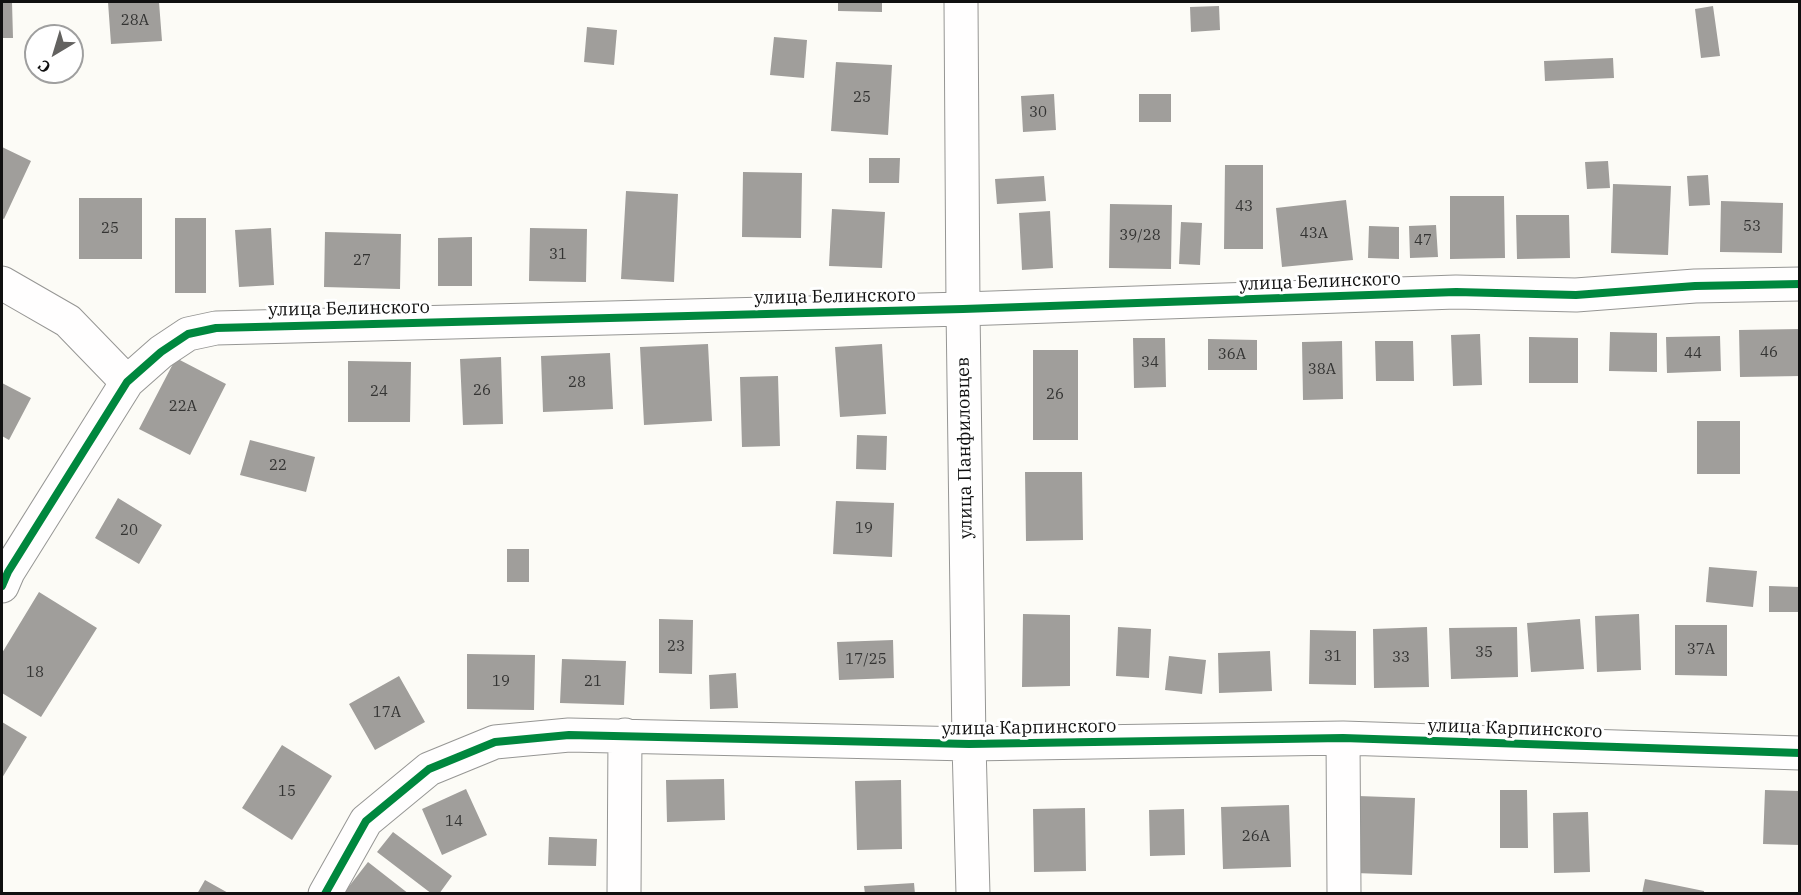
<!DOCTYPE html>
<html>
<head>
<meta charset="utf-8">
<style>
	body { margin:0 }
	#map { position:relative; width:1801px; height:895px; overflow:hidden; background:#fcfbf6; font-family:"IBM Plex Serif",serif }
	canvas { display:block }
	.frame { position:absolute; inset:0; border:3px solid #101010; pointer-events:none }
	.north { position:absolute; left:24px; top:24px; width:60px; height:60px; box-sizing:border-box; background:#fff; border:2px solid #9f9f9f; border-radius:50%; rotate:218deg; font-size:16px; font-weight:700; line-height:24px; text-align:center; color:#101010 }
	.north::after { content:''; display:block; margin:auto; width:21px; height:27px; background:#636260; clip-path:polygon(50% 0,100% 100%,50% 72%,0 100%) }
</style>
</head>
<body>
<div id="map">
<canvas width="1801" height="895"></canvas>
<div class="frame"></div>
<div class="north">С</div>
</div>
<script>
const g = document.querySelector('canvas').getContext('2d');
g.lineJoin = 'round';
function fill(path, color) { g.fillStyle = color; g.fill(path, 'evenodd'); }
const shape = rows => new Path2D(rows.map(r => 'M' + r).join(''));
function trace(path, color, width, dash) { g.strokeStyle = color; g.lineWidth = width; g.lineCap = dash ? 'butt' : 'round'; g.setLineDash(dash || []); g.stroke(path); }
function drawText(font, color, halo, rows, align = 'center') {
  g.font = font + ' "IBM Plex Serif",serif'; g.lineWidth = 6; g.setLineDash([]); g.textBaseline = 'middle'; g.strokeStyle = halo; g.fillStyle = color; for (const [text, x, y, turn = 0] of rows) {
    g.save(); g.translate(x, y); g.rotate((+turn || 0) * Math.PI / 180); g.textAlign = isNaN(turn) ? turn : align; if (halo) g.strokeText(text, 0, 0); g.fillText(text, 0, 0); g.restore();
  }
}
fill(shape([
	[2,2,12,2,13,38,2,38],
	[108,2,159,2,162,41,111,44],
	[838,2,882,2,882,12,838,11],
	[1219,6,1220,30,1191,32,1190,7],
	[1713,6,1720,56,1701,58,1695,9],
	[587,27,617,30,614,65,584,62],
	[774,37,807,40,804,78,770,75],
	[1613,58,1614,78,1545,81,1544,61],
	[836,62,892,65,888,135,831,131],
	[1054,94,1056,130,1023,132,1021,96],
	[1139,94,1171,94,1171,122,1139,122],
	[2,147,31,161,4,219,2,218],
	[869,158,900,158,899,183,869,183],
	[1608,161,1610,188,1587,189,1585,162],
	[1225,165,1263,165,1263,249,1224,249],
	[743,172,802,173,801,238,742,237],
	[1708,175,1710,205,1689,206,1687,176],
	[1044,176,1046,201,997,204,995,179],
	[1613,184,1671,186,1668,255,1611,253],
	[626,191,678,194,674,282,621,279],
	[1450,196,1504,196,1505,258,1450,259],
	[79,198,142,198,142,259,79,259],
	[1346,200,1353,260,1282,267,1276,208],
	[1721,201,1783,203,1782,253,1720,252],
	[1110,204,1172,205,1171,269,1109,268],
	[832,209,885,212,882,268,829,266],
	[1050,211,1053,268,1022,270,1019,213],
	[1516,215,1569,215,1570,258,1517,259],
	[175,218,206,218,206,293,175,293],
	[1181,222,1202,223,1200,265,1179,264],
	[1436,225,1438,257,1410,258,1409,226],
	[1369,226,1399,227,1399,259,1368,258],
	[271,228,274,285,239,287,235,230],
	[530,228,587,229,586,282,529,281],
	[325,232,401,234,400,289,324,287],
	[472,237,472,286,438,286,438,238],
	[1800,329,1800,376,1740,377,1739,330],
	[1610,332,1657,333,1657,372,1609,371],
	[1480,334,1482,385,1453,386,1451,335],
	[1720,336,1721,371,1667,373,1666,337],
	[1529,337,1578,338,1578,383,1529,383],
	[1133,338,1165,338,1166,387,1134,388],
	[1208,339,1257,340,1257,370,1208,370],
	[1342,341,1343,399,1303,400,1302,342],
	[1375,341,1413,341,1414,381,1376,381],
	[708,344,712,421,644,425,640,347],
	[882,344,886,414,840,417,835,347],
	[1033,350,1078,350,1078,440,1033,440],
	[610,353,613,409,543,412,541,356],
	[501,357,503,424,463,425,460,359],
	[176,358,226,384,190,455,139,429],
	[348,361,411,362,410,422,348,422],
	[778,376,780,446,742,447,740,377],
	[2,383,31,398,9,440,2,436],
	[1697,421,1740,421,1740,474,1697,474],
	[857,435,887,436,886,470,856,469],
	[250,440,315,457,306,492,240,475],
	[1025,472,1082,472,1083,540,1026,541],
	[118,498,162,525,139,564,95,538],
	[836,501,894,503,892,557,833,554],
	[507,549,529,549,529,582,507,582],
	[1709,567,1757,571,1753,607,1706,602],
	[1769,586,1800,587,1800,612,1769,612],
	[39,592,97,628,41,717,2,693,2,653],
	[1023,614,1070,615,1070,686,1022,687],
	[1639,614,1641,670,1597,672,1595,616],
	[659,619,693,620,692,674,659,673],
	[1580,619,1584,669,1531,672,1527,623],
	[1675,625,1727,625,1727,676,1675,675],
	[1118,627,1151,629,1149,678,1116,676],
	[1427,627,1429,687,1374,688,1373,629],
	[1517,627,1518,677,1451,679,1449,628],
	[1310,630,1356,631,1356,685,1309,684],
	[893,640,894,678,839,680,837,642],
	[1270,651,1272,691,1219,693,1218,653],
	[467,654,535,655,534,710,467,709],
	[1169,656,1206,660,1202,694,1165,690],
	[562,659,626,661,624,705,560,703],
	[736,673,738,708,710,709,709,675],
	[399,676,425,722,375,750,349,704],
	[2,722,27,737,2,778],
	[282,745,332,776,292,840,242,808],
	[724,779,725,820,667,822,666,780],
	[901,780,902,849,857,850,855,781],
	[466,789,487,835,442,855,422,809],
	[1500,790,1527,790,1528,848,1500,848],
	[1765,790,1800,791,1800,845,1763,844],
	[1358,796,1415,798,1412,875,1355,873],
	[1289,805,1291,867,1223,869,1221,807],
	[1085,808,1086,871,1034,872,1033,809],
	[1184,809,1185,855,1150,856,1149,810],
	[1588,812,1590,872,1554,873,1553,813],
	[393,832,452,876,439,894,432,894,377,852],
	[549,837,597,839,596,866,548,865],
	[368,862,409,894,343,894],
	[1645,879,1704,891,1704,894,1642,894],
	[205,880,230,894,197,894],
	[914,883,915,894,865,894,864,886]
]), '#a09e9b');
const minor = shape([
	[961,2,963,309,969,744,973,894],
	[2,283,68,321,127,382],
	[2,586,8,572,127,382,161,352,188,334,216,328,963,309,1456,292,1576,295,1695,286,1800,284],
	[1343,738,1344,894],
	[325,894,366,821,429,769,495,742,569,735,969,744,1343,738,1800,753],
	[624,894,625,735]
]);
trace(minor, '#969694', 35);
trace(minor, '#fffefe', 33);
trace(shape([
	[2,586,8,572,127,382,161,352,188,334,216,328,963,309,1456,292,1576,295,1695,286,1800,284],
	[325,894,366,821,429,769,495,742,569,735,969,744,1343,738,1800,753]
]), '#00873e', 8);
drawText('15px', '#343433', null, [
	["28А",135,21],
	["25",862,98],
	["30",1038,113],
	["43",1244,207],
	["53",1752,227],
	["25",110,229],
	["43А",1314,234],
	["39/28",1140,236],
	["47",1423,241],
	["31",558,255],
	["27",362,261],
	["46",1769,353],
	["44",1693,354],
	["36А",1232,355],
	["34",1150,363],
	["38А",1322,370],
	["28",577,383],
	["26",482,391],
	["24",379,392],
	["26",1055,395],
	["22А",183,407],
	["22",278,466],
	["19",864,529],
	["20",129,531],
	["23",676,647],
	["37А",1701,650],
	["35",1484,653],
	["31",1333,657],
	["33",1401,658],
	["17/25",866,660],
	["18",35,673],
	["19",501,682],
	["21",593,682],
	["17А",387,713],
	["15",287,792],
	["14",454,822],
	["26А",1256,837]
]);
drawText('18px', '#101010', '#fff', [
	["улица Белинского",1320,282,-2],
	["улица Белинского",835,297,-1],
	["улица Белинского",349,309,-1],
	["улица Панфиловцев",965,448,-91],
	["улица Карпинского",1029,728,-1],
	["улица Карпинского",1515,729,2]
]);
</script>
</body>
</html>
